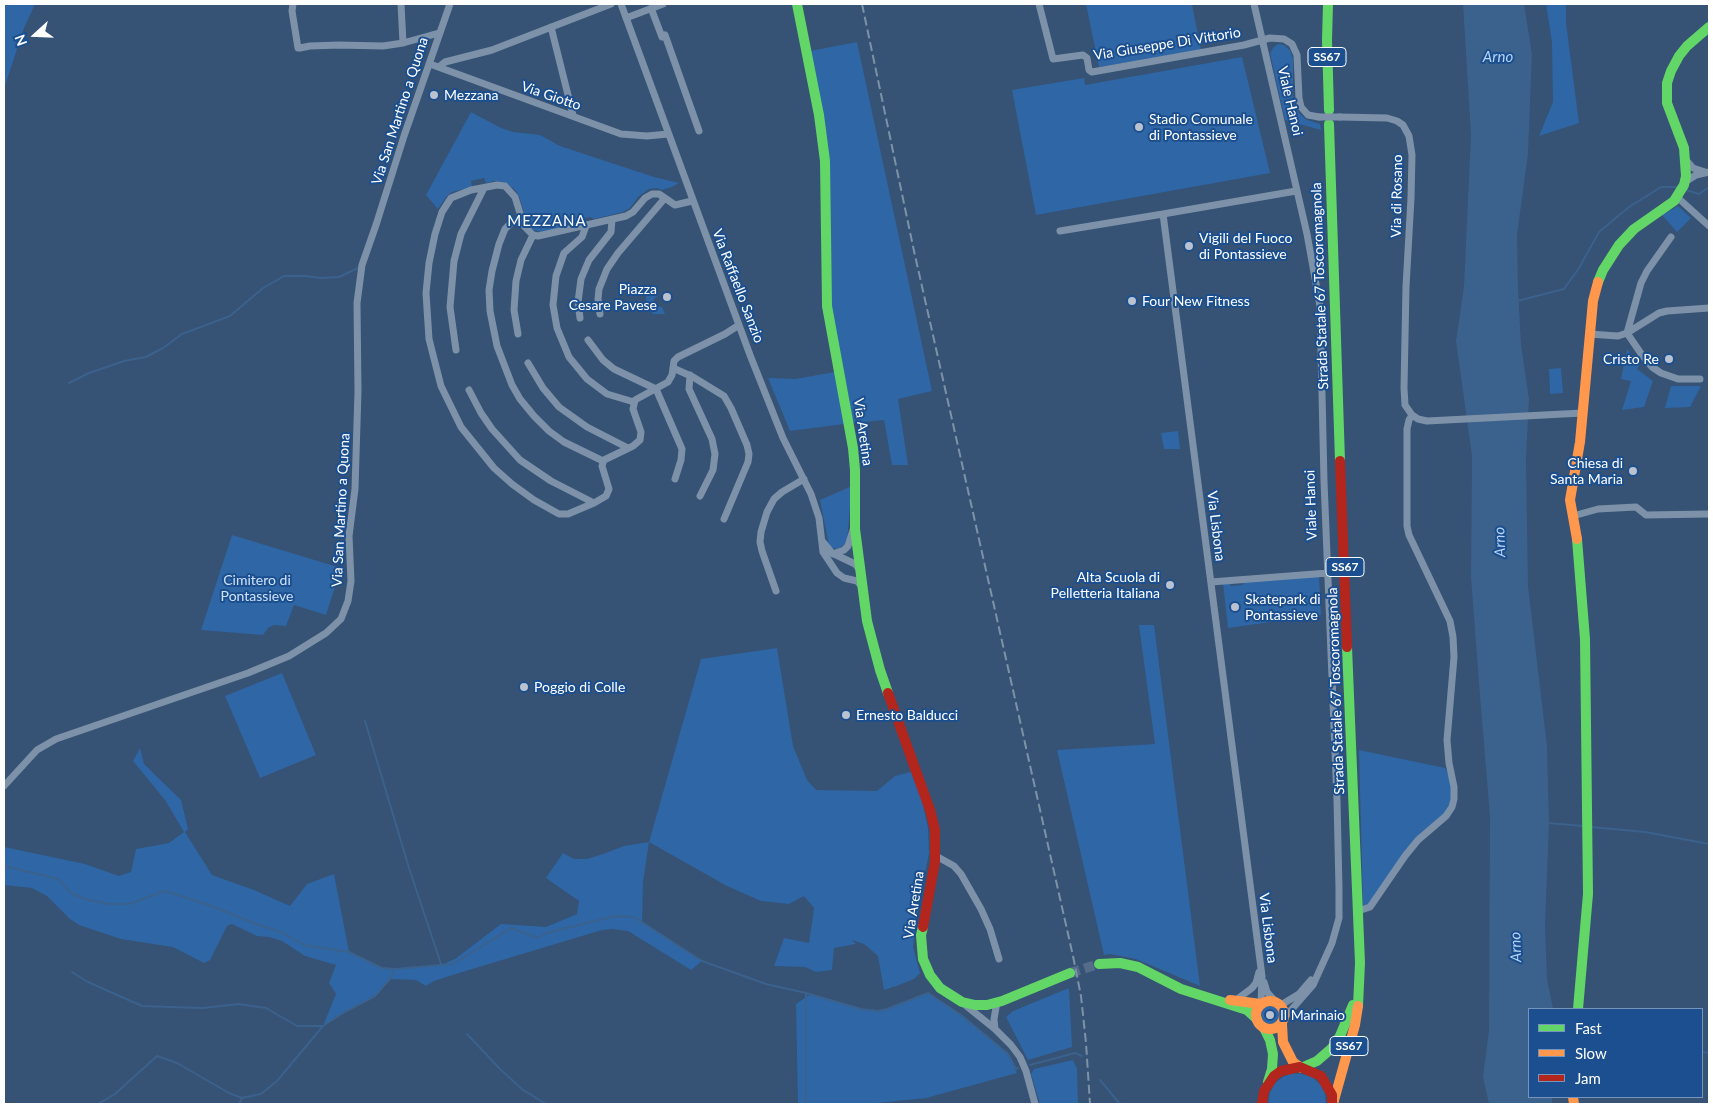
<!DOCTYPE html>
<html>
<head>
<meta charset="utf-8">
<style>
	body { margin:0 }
	#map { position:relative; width:1713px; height:1108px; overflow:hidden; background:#365274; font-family:Lato,sans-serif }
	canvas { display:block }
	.frame { position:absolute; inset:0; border:5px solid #fff; pointer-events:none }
	.legend { position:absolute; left:1528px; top:1008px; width:175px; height:90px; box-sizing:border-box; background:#1b4f8f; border:1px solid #7695bc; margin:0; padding:6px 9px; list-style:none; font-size:15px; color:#fff }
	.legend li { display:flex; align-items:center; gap:10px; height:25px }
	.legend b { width:25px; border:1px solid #7695bc }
	.north { position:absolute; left:10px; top:10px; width:50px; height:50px; -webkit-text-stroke:4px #1b4f8f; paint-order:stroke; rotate:250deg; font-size:14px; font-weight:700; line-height:20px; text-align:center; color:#fff }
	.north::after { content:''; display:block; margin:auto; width:18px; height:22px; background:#fff; clip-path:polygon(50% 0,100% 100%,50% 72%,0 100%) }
</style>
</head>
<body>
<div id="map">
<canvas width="1713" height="1108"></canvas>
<div class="frame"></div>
<ul class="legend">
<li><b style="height:6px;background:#63d668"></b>Fast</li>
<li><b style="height:6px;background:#ff974d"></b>Slow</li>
<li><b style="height:6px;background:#b3261e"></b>Jam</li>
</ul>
<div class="north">N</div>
</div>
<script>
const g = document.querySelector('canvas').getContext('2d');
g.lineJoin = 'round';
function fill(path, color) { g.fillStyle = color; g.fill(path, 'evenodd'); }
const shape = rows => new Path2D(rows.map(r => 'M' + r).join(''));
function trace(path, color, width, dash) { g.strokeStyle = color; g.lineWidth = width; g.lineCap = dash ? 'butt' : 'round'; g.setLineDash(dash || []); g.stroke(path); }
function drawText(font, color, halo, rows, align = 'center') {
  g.font = font + ' Lato,sans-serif'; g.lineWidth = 4; g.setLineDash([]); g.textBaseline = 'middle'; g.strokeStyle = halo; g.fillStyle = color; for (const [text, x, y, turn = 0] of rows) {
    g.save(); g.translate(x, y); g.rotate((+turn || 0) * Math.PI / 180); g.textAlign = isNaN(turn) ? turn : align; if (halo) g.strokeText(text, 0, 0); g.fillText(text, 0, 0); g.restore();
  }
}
fill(shape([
	[4,4,35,4,24,28,4,89],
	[1086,4,1192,4,1201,50,1099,67],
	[1546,4,1566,4,1566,23,1579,123,1539,136,1553,102,1552,42],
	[857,42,932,391,898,399,908,465,892,465,884,420,853,423,831,306,830,202,810,51],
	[1278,44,1284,45,1290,50,1293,59,1293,96,1295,107,1300,114,1307,120,1320,124,1321,130,1285,120,1270,53,1273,48],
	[1242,57,1270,173,1036,215,1012,90,1084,78,1085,85],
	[471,112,501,128,513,132,540,135,560,146,654,177,679,183,672,187,662,190,657,188,649,189,639,196,630,208,623,212,594,219,590,217,568,223,566,227,540,232,531,229,528,225,519,196,515,190,504,182,494,181,486,183,484,178,471,181,472,187,452,192,447,196,438,209,426,195],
	[1678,206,1691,218,1677,232,1662,215],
	[656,288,658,296,654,299,654,304,656,306,662,307,665,314,653,314,647,306,646,297,648,294],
	[1627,349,1640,364,1637,369,1653,381,1644,407,1622,410,1631,381,1621,379],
	[1561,368,1563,393,1550,394,1549,369],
	[835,372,844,424,790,431,768,378,795,379],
	[1671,386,1701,386,1690,407,1665,408],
	[1178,431,1180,449,1164,449,1161,433],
	[852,486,847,541,844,545,837,549,832,548,829,545,820,500],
	[232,535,341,568,326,615,294,605,286,626,274,625,268,628,263,635,201,630],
	[1319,576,1321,615,1228,628,1223,583,1229,582,1231,586,1242,585,1246,581],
	[1139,625,1154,625,1200,986,1136,959,1110,954,1104,955,1057,750,1155,744],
	[777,648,793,746,807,780,816,790,877,791,895,776,911,772,922,800,928,828,929,853,917,915,913,947,920,973,914,979,894,987,892,985,893,987,884,990,878,956,864,944,852,940,856,944,834,948,832,970,816,972,805,967,774,966,784,938,809,943,814,908,804,896,789,904,761,901,727,886,649,842,643,882,642,923,702,961,691,970,628,931,613,929,602,930,459,973,434,981,426,986,416,980,390,979,375,996,343,1013,323,1026,336,994,329,983,336,965,305,956,282,941,269,937,257,936,232,924,227,926,210,960,204,963,173,947,121,939,79,925,70,919,47,896,32,888,4,885,4,847,85,864,119,876,131,872,136,849,169,843,184,832,165,800,133,761,140,748,144,764,181,800,188,829,185,832,212,875,254,890,290,906,307,884,334,874,349,952,382,968,395,969,441,965,455,959,501,924,546,927,577,914,579,901,546,878,563,853,574,859,587,859,603,854,624,846,649,842,701,659],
	[282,673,316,755,260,778,225,696],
	[1359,750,1445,768,1449,776,1451,788,1451,801,1444,814,1414,839,1369,904,1363,906],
	[1069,988,1072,1047,1028,1060,1006,1017,1013,1011],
	[928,993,961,1015,1008,1054,1017,1073,926,1098,868,1104,798,1104,796,1004,811,994,861,1009,878,1011,887,1009],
	'1261 1015a9 9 0 1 1 18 0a9 9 0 1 1-18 0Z',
	[1073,1060,1077,1069,1078,1104,1040,1104,1031,1074,1034,1069],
	[1292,1073,1302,1074,1312,1077,1320,1084,1325,1093,1326,1104,1268,1104,1270,1092,1275,1083,1283,1077]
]), '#2f66a5');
fill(shape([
	[1463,4,1524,4,1532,54,1528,154,1517,235,1518,288,1521,345,1529,399,1526,459,1528,586,1547,746,1549,823,1545,925,1547,979,1553,1009,1529,1009,1529,1097,1552,1097,1552,1104,1489,1104,1483,1077,1489,1030,1490,817,1480,696,1471,577,1472,456,1456,341,1464,286,1471,135]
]), '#3b618d');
trace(shape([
	[1686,190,1699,194,1709,187],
	[1517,301,1564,289,1579,268,1599,232,1629,207,1661,187,1677,187],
	[69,383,89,373,124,361,146,357,163,348,182,334,230,316,263,288,284,276,305,276,321,278,339,277,358,268],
	[365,721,409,868,441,964],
	[1548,823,1583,826],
	[1591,827,1645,832,1709,844],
	[4,866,58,879,71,893,85,899,108,904,129,904,165,891,209,905,256,924,281,932,304,945,349,952,382,968,395,969,453,964,511,928,538,938,546,933,615,916,634,917,702,961,766,984,806,993,861,1009,878,1011,887,1009,928,993,961,1015,990,1039,1008,1054,1016,1069,1018,1068],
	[72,972,88,982,142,1006,203,1008,238,1004,266,1008,297,1026,323,1026],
	[467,1034,500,1069,523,1090,546,1104],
	[1702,1052,1709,1053],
	[1030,1065,1075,1053,1082,1056],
	[1100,1080,1120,1104],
	[98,1104,115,1094,157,1056,177,1063,229,1093,242,1098,261,1094,277,1081,323,1026,343,1013,375,996,390,979,395,969],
	[239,1104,242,1098],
	[806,1104,806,994]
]), '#3b618d', 2);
trace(shape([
	[1070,973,1099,964]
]), '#546c89', 10, [10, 5]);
trace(shape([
	[293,4,292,11,298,48,300,48,310,46,339,45,383,46,403,43,439,33],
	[401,4,403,43],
	[621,4,750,355,783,438,811,494,819,518,823,552,837,573,844,578,857,581,863,588],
	[1039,4,1053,59,1083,55,1087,58,1089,70,1092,72,1244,45,1270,38,1284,39,1292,44,1297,55,1299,98,1301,107,1308,115,1319,117],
	[1254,4,1307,234,1320,306,1324,481,1337,800,1339,889,1339,918,1332,943,1313,985,1285,1017],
	[651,8,662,37,665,35,699,131],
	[626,18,663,4],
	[551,27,573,115],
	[430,64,621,134,647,136,668,134],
	[439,67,445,62,492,50,611,4],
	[1340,117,1387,118,1397,121,1403,125,1409,136,1412,155,1411,198,1406,287,1404,388,1405,405,1412,415,1418,419,1427,421,1583,413],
	[1686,160,1693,168,1705,172],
	[1685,182,1696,175,1709,172],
	[1677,197,1709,226],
	[692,201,675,205,659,194,652,194,645,198,633,212,626,216,538,236,533,235,524,226,515,197,505,186,497,185,471,190,451,198,442,212,435,234,429,263,426,293,429,339,441,386,461,427,494,468,512,484,534,500,559,514,568,514,594,503,606,496,609,489,602,466,604,460,633,446,640,440,641,432,633,409,635,400,668,382,672,375,674,361,678,357,725,334,739,325],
	[522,220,511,223,505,229,499,244,492,271,489,290,490,311,497,346,512,385,520,399,534,416,549,431,564,442,603,461],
	[586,226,582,237,564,253,556,276,553,305,557,328,569,357,587,379,607,394,634,402],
	[1060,231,1163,214],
	[1671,237,1647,271,1641,283,1627,333,1642,355,1652,367,1661,373,1678,379,1700,379],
	[600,314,598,299,599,289,607,269,618,253,665,198],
	[580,318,578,302,581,279,589,260,611,232,612,220],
	[518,334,514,310,516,281,521,260,533,235],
	[1589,334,1618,336,1627,333,1659,313,1667,311,1709,308],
	[588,340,603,360,614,369,656,389,682,449,681,460,675,479],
	[456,350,450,307,454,261,461,234,484,188],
	[528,363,543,388,559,407,587,427,628,448],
	[673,368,693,377,724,396,731,408,747,445,749,454,748,462,724,519],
	[690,375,689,389,712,439,715,454,713,470,700,496],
	[469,390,481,413,492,429,520,460,551,481,594,503],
	[1573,516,1598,509,1636,507,1646,515,1709,514],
	[823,542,832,553,855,564,860,570],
	[833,554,844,550,848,546,853,530],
	[1211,582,1328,573],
	[776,591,762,551,760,542,761,532,767,512,774,499,782,492,804,479],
	[4,786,37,750,56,739,248,673,289,656,326,633,341,619,348,601,351,581,349,536,355,489,358,391,357,303,362,265,376,225,404,136,450,4],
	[936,856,954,866,961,874,981,909,990,929,999,959],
	[1358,911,1370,907,1405,856,1418,840,1446,816,1452,807,1454,799,1454,787,1449,763,1447,740,1454,657,1453,637,1450,621,1409,535,1407,526,1407,429,1409,420,1412,415],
	[1264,982,1267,992,1275,1001],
	[1236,1000,1252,988,1256,983,1259,972],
	[964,1004,995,1029,1011,1045,1020,1057,1026,1071,1035,1104],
	[1261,1004,1262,976,1163,214,1296,191],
	[1281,1005,1299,994,1311,980],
	[995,1029,994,1019,997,1002]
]), '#7d92a8', 7);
trace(shape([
	[797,4,819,115,825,161,827,306,853,448,855,470,855,529,867,621,880,670,888,693],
	[1328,4,1327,40,1329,110],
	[1329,124,1340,461],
	[1598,282,1603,270,1619,245,1634,229,1674,201,1684,185,1686,176,1684,148,1667,103,1667,83,1671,71,1679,56,1687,46,1709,27],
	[1577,539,1585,639,1588,894,1578,1009],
	[1347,647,1360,963,1358,1006],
	[923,927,921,935,923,959,930,975,940,988,962,1002,975,1005,987,1005,1002,1001,1070,973],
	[1099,964,1120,963,1138,967,1181,989,1247,1010,1257,1019],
	[1264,1028,1270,1040,1273,1054,1272,1069,1268,1082],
	[1301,1068,1317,1061,1332,1048,1340,1036,1353,1005]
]), '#63d668', 10);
trace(shape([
	[1577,539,1570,500,1580,442,1593,301,1598,282],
	[1230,1000,1261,1004],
	'1256 1015a14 14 0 1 1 28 0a14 14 0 1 1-28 0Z',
	[1282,1024,1283,1042,1293,1062,1300,1067],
	[1573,1097,1574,1104],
	[1333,1104,1355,1025,1358,1006]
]), '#ff974d', 10);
trace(shape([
	[1340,461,1347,647],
	[888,693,930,810,935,830,935,862,923,927],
	[1262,1104,1264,1091,1274,1076,1281,1071,1300,1067,1321,1076,1332,1095,1332,1103]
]), '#b3261e', 10);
trace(shape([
	[862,4,914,251,1073,956,1081,996,1086,1043,1090,1104]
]), '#7e92a7', 2, [9, 4]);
trace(shape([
	[1319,117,1340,117]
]), '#7d92a8', 7);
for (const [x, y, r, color] of [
	[434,95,5,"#b9c2ce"],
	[1139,127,5,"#b9c2ce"],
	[1189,246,5,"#b9c2ce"],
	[667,297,5,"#b9c2ce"],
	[1132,301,5,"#b9c2ce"],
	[1669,359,5,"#b9c2ce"],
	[1633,471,5,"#b9c2ce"],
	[1170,585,5,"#b9c2ce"],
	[1235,607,5,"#b9c2ce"],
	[524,687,5,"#b9c2ce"],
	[846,715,5,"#b9c2ce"],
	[1270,1015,5,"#b9c2ce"]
]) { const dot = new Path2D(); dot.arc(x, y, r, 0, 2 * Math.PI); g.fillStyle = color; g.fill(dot); trace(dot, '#1b4f8f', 2); }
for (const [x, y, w] of [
	[1327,57,38],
	[1345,567,38],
	[1349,1046,38]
]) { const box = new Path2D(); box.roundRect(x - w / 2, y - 9.5, w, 19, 4); g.fillStyle = '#1b4f8f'; g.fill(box); trace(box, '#fff', 1); }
drawText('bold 12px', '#fff', null, [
	["SS67",1327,57],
	["SS67",1345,567],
	["SS67",1349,1046]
]);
drawText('14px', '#fff', '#1b4f8f', [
	["Via Giuseppe Di Vittorio",1167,44,-9],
	["Via Giotto",551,96,19],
	["Viale Hanoi",1290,101,77],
	["Via San Martino a Quona",400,111,-72],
	["Via di Rosano",1397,196,-89],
	["Via Raffaello Sanzio",738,286,69],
	["Strada Statale 67 Toscoromagnola",1320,286,-92],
	["Via Aretina",863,432,82],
	["Viale Hanoi",1311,505,-92],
	["Via San Martino a Quona",341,510,-87],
	["Via Lisbona",1216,526,83],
	["Strada Statale 67 Toscoromagnola",1336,691,-92],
	["Via Aretina",914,905,-81],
	["Via Lisbona",1268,928,83]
]);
drawText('14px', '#fff', '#1b4f8f', [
	["Mezzana",444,95],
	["Stadio Comunale",1149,119],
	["di Pontassieve",1149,135],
	["Vigili del Fuoco",1199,238],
	["di Pontassieve",1199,254],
	["Piazza",657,289,"right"],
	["Cesare Pavese",657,305,"right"],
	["Four New Fitness",1142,301],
	["Cristo Re",1659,359,"right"],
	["Chiesa di",1623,463,"right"],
	["Santa Maria",1623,479,"right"],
	["Alta Scuola di",1160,577,"right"],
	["Pelletteria Italiana",1160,593,"right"],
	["Skatepark di",1245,599],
	["Pontassieve",1245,615],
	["Poggio di Colle",534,687],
	["Ernesto Balducci",856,715],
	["Il Marinaio",1280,1015]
], 'left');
drawText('14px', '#cfe3fa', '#1b4f8f', [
	["Cimitero di",257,580],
	["Pontassieve",257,596]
]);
drawText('italic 15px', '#b5d3f5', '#1b4f8f', [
	["Arno",1498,57],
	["Arno",1500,542,-92],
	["Arno",1516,947,-92]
]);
g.letterSpacing = '1px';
drawText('15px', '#fff', '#1b4f8f', [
	["MEZZANA",547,221]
]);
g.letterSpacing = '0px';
</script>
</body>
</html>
